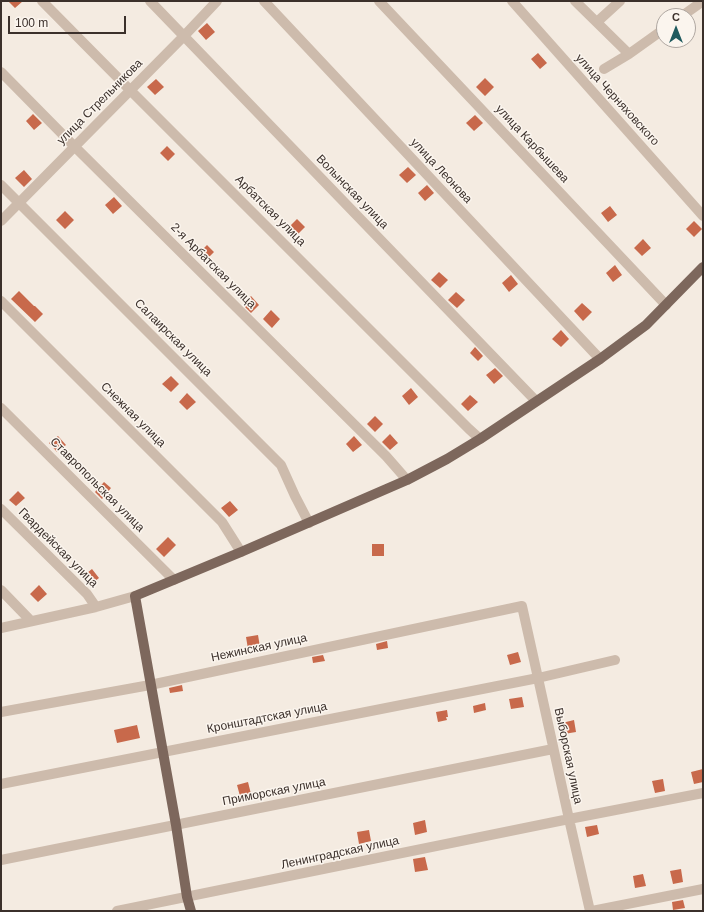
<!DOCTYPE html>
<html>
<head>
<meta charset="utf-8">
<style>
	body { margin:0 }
	#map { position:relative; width:704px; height:912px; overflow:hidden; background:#f4ebe1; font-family:Helvetica,sans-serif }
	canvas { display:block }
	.frame { position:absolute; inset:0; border:2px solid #3b302b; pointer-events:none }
	.north { position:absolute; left:656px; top:8px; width:40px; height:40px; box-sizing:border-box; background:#fbf5ee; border:1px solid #aea6a0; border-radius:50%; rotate:0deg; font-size:11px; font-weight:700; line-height:16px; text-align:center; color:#3b302b }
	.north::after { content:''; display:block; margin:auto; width:14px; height:18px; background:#1f5a5e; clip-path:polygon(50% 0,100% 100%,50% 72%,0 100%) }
	.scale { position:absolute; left:8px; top:16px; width:118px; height:18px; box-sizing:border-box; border:2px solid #3b302b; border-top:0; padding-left:5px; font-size:12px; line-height:14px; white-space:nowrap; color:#3b302b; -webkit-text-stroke:3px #fbf5ee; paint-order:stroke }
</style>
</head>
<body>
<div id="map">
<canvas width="704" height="912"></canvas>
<div class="frame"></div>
<div class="north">С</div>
<div class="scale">100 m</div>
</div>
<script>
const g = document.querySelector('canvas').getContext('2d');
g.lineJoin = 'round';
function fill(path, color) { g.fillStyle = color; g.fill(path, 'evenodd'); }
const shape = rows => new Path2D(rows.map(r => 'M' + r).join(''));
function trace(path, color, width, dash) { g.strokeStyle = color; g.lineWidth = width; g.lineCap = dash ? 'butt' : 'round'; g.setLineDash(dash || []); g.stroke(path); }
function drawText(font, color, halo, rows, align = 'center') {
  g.font = font + ' Helvetica,sans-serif'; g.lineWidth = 3; g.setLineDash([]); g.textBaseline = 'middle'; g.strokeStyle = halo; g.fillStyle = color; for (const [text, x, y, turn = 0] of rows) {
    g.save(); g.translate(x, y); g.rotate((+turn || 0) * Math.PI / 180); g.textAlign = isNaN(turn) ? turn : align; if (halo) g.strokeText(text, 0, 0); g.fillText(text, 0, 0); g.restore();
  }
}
fill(shape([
	[8,1,23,1,15,8],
	[207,23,215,32,206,40,198,31],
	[538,53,547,63,540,69,531,59],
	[485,78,494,87,485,96,476,87],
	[156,79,164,87,155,95,147,87],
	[33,114,42,123,34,130,26,121],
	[475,115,483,123,474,131,466,123],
	[167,146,175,154,168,161,160,153],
	[408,167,416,175,407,183,399,175],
	[24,170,32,179,24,187,15,178],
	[427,185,434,193,425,201,418,193],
	[114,197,122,206,113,214,105,205],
	[610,206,617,215,608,222,601,213],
	[65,211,74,220,65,229,56,220],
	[297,219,305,227,297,235,289,227],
	[694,221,702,229,694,237,686,229],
	[643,239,651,248,642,256,634,248],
	[207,245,214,252,204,262,197,255],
	[615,265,622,275,613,282,606,273],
	[439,272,448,280,440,288,431,280],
	[511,275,518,284,509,292,502,283],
	[19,291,34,306,35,306,43,314,35,322,11,299],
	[456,292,465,300,457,308,448,300],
	[251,296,259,305,251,313,243,305],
	[582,303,592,312,583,321,574,311],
	[271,310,280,319,272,328,263,319],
	[561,330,569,339,561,347,552,339],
	[475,347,483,356,478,361,470,353],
	[495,368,503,376,494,384,486,375],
	[171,376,179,384,171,392,162,384],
	[411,388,418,397,409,405,402,396],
	[187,393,196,402,187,410,179,402],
	[470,395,478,402,468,411,461,404],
	[375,416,383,424,375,432,367,424],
	[390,434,398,443,390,450,382,442],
	[58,436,66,445,57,452,49,443],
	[354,436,362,445,353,452,346,444],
	[104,482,111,488,102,499,95,492],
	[18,491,25,498,16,506,9,500],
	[230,501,238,510,229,517,221,508],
	[168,537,176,545,164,557,156,549],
	[372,544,384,544,384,556,372,556],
	[92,569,99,578,90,585,83,576],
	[39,585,47,594,38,602,30,594],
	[258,635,260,647,248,649,246,637],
	[387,641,388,648,377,650,376,644],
	[518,652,521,662,510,665,507,655],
	[323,655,325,661,313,663,312,657],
	[182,685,183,691,170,693,169,688],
	[522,697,524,707,511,709,509,699],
	[485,703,486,710,474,713,473,706],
	[447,710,448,717,446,717,447,720,438,722,436,712],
	[574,720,576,732,564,734,562,723],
	[137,725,140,738,117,743,114,730],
	[703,769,703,782,694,784,691,772],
	[663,779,665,791,655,793,652,781],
	[248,782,251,794,240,796,237,785],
	[425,820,427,832,415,835,413,823],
	[597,825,599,834,587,837,585,827],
	[369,830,371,841,359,844,357,832],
	[425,857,428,870,415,872,413,859],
	[681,869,683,882,673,884,670,871],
	[643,874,646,886,635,888,633,876],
	[683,900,685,908,673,910,672,902]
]), '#c8694b');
trace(shape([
	[42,1,130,90,469,429,480,439],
	[150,1,536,401],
	[264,1,600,359],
	[379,1,666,305],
	[512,1,703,216],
	[575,1,629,54],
	[682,16,703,1],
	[597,22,620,1],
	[604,69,629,54,664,29],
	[1,72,74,146,386,456,407,480],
	[1,185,281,465,295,496,309,523],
	[1,221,184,36,217,1],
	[1,301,222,522,241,552],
	[1,408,174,580],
	[1,509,87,594,96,607],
	[1,590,31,621],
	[1,628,96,607,135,596],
	[1,712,150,685,522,606,538,678,569,819,590,911],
	[1,784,538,678,615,660],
	[1,860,553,749],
	[117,911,569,819,703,793],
	[592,911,703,889]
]), '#cdbbac', 10);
trace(shape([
	[191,911,187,897,176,825,135,596,241,552,407,480,447,459,480,439,600,359,646,325,703,267]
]), '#7d675c', 10);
drawText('12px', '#3b302b', '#fbf5ee', [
	["улица Черняховского",617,100,48],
	["улица Стрельникова",100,102,-45],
	["улица Карбышева",532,144,47],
	["улица Леонова",441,171,47],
	["Волынская улица",352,192,46],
	["Арбатская улица",270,211,45],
	["2-я Арбатская улица",213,266,45],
	["Салаирская улица",173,338,45],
	["Снежная улица",133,415,45],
	["Ставропольская улица",97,485,45],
	["Гвардейская улица",58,548,45],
	["Нежинская улица",259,648,-12],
	["Кронштадтская улица",267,718,-11],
	["Выборская улица",568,756,78],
	["Приморская улица",274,792,-11],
	["Ленинградская улица",340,853,-12]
]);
</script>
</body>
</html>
